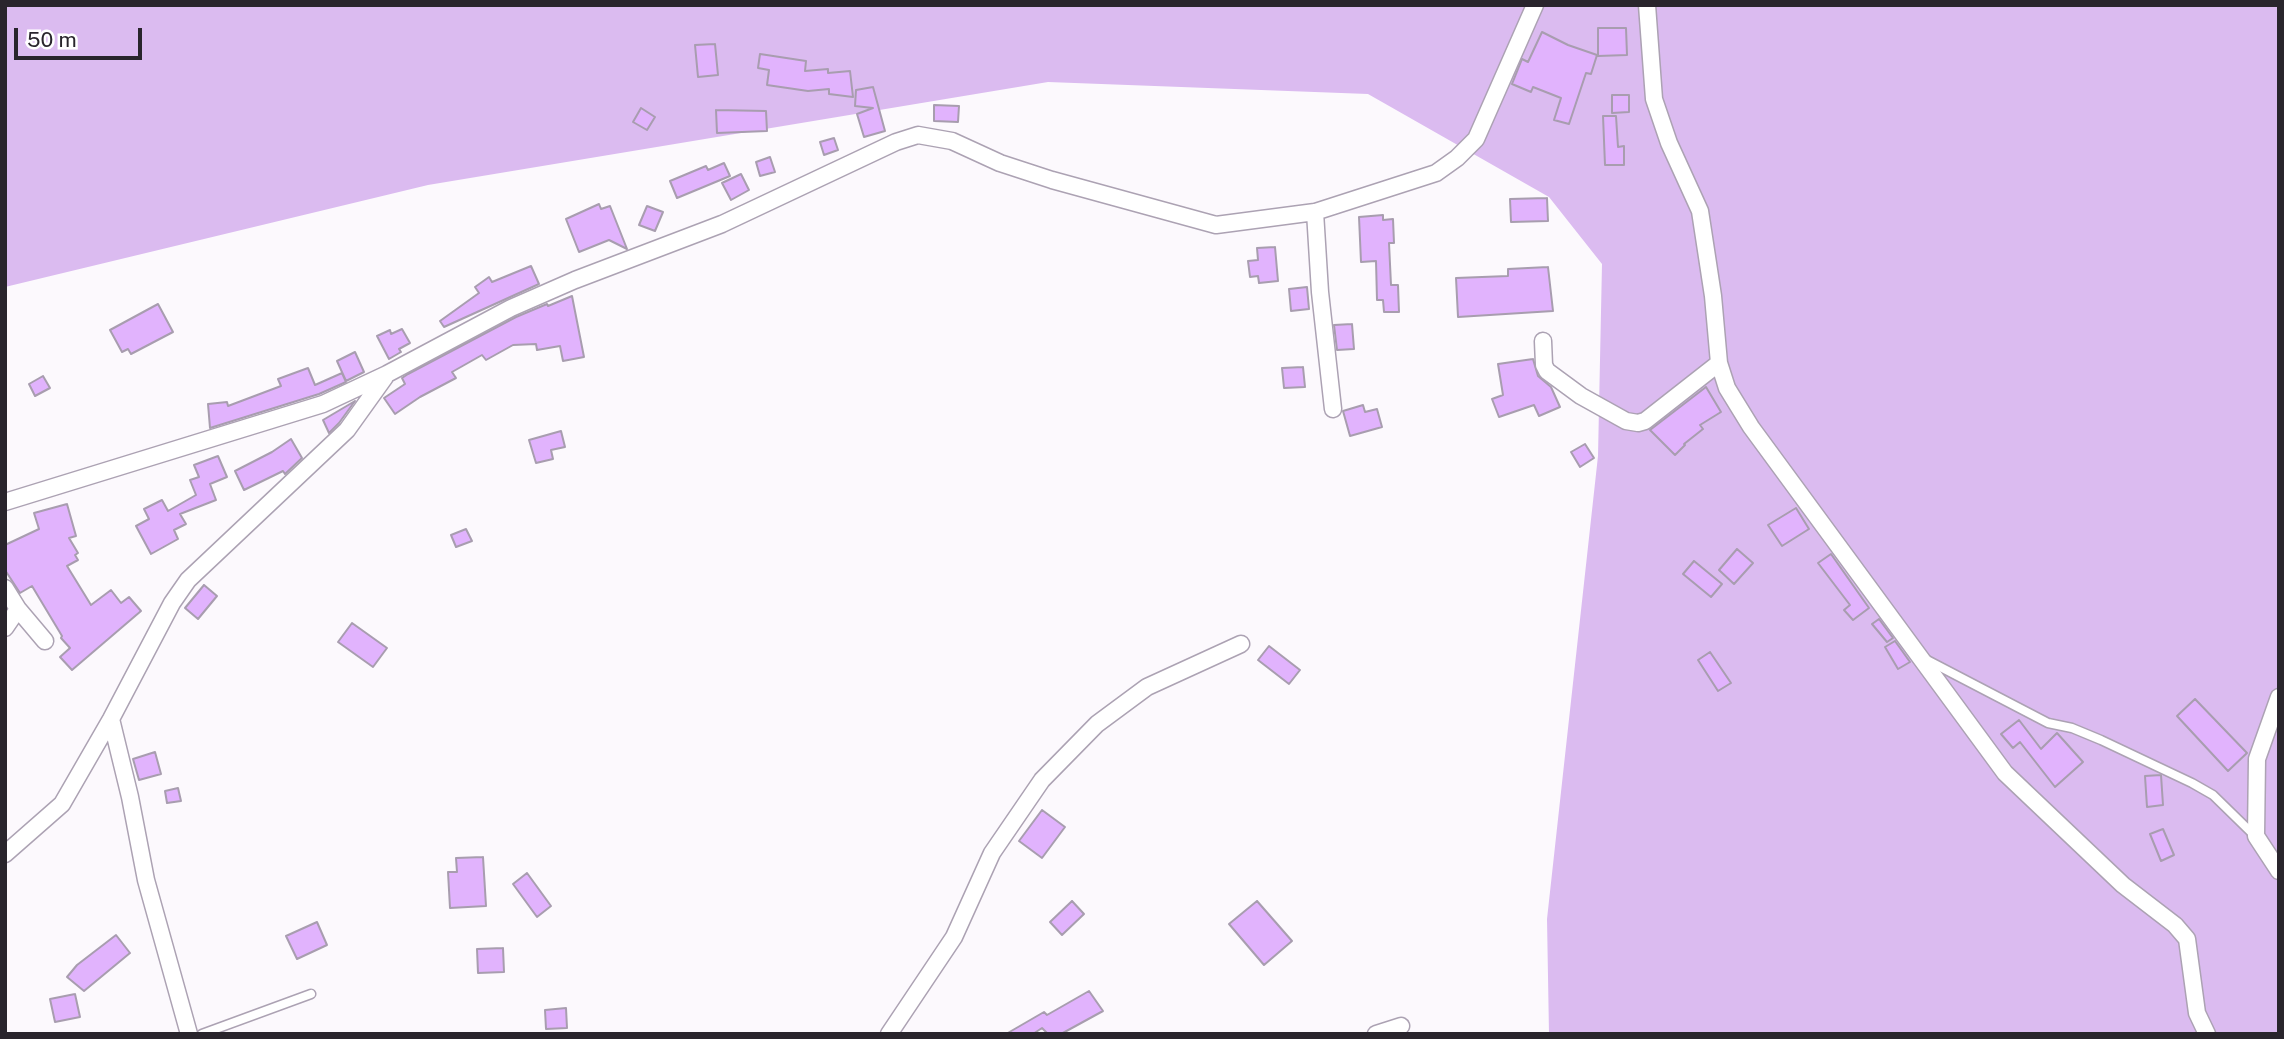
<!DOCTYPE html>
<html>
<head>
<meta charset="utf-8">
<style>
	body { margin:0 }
	#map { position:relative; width:2284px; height:1039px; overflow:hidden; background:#fcf9fd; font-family:"Public Sans",sans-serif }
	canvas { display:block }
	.frame { position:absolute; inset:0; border:7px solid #29252c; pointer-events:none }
	.scale { position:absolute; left:14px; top:28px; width:128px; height:32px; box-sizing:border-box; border:4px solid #29252c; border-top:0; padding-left:9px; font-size:21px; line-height:24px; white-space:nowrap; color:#29252c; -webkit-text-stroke:5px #fff; paint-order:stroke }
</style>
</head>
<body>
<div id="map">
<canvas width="2284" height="1039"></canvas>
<div class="frame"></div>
<div class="scale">50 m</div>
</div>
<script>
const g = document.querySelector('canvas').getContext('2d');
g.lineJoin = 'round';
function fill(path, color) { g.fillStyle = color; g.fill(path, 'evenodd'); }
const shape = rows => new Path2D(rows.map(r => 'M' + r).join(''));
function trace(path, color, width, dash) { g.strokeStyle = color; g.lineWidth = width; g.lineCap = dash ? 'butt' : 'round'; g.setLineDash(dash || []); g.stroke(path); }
fill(shape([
	[5,5,2279,5,2279,1034,1549,1034,1547,919,1598,456,1602,264,1549,197,1368,94,1048,82,428,185,5,287]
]), '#dbbbf0');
const building = shape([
	[1598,28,1626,28,1627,55,1598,56,1598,28],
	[1542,32,1568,45,1597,55,1591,74,1586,73,1569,124,1554,120,1561,98,1533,87,1531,92,1512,84,1522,59,1528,62,1542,32],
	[715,44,718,75,698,77,695,45,715,44],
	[760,54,806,61,805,71,828,69,828,73,850,71,853,97,829,94,829,89,808,91,767,85,769,70,758,68,760,54],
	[873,87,885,131,864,137,857,114,873,108,855,106,856,90,873,87],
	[1612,95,1629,95,1629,112,1612,113,1612,95],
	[934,105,959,106,958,122,934,121,934,105],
	[641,108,655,117,647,130,633,122,641,108],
	[716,110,766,111,767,131,717,133,716,110],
	[1603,116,1616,116,1618,147,1624,146,1624,165,1605,165,1603,116],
	[834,138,838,150,824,155,820,142,834,138],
	[770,157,775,172,760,176,756,162,770,157],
	[724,163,730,176,677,198,670,181,706,166,708,170,724,163],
	[741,174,749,190,731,200,722,183,741,174],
	[1547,198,1548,221,1511,222,1510,199,1547,198],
	[599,204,601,209,610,206,627,249,609,240,579,252,566,219,599,204],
	[647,206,663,212,655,231,639,225,647,206],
	[1383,215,1383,220,1393,219,1394,243,1389,243,1391,285,1398,285,1399,312,1384,312,1383,300,1377,300,1376,261,1361,262,1359,217,1383,215],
	[1275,247,1278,281,1259,283,1258,276,1250,277,1248,261,1258,260,1257,248,1275,247],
	[531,266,539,284,444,327,440,321,479,293,475,287,489,277,492,282,531,266],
	[1548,267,1553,311,1458,317,1456,278,1508,276,1508,269,1548,267],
	[1307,287,1309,309,1291,311,1289,289,1307,287],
	[572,296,584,357,563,361,560,346,537,350,536,344,513,345,486,360,482,355,452,372,456,378,420,397,395,414,384,398,405,384,402,378,408,374,516,317,547,304,548,306,572,296],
	[158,304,173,332,131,354,128,349,122,352,110,330,158,304],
	[1352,324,1354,349,1337,350,1334,325,1352,324],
	[402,329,410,343,399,349,401,352,389,359,377,336,390,330,391,334,402,329],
	[355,352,364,372,346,381,337,361,355,352],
	[1533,359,1538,376,1551,387,1560,407,1539,416,1534,405,1499,417,1492,399,1503,395,1498,364,1533,359],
	[1303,367,1305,387,1284,388,1282,368,1303,367],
	[308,368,315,385,342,373,346,382,319,394,210,428,208,404,227,402,228,406,281,386,278,379,308,368],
	[43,376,50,388,35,396,29,384,43,376],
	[1706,387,1721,412,1700,425,1703,429,1684,444,1685,445,1675,455,1650,430,1706,387],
	[355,401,339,423,329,433,323,420,355,401],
	[1363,405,1365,412,1377,409,1382,427,1350,436,1343,411,1363,405],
	[561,431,565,447,551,450,553,459,536,463,529,440,561,431],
	[291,439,302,458,285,474,283,471,244,490,235,471,272,452,291,439],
	[1585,444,1594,458,1580,467,1571,452,1585,444],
	[218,456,227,477,210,484,216,500,180,514,186,524,174,530,178,539,151,554,136,526,149,519,144,509,162,500,168,511,196,495,190,480,199,477,194,465,218,456],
	[67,504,76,536,69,538,78,553,75,555,78,560,67,566,91,605,111,590,121,603,129,597,141,611,72,670,60,657,70,648,61,638,62,636,32,586,20,593,5,570,5,545,39,529,34,513,67,504],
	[1796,508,1809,529,1782,546,1768,525,1796,508],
	[466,529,472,541,456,547,451,535,466,529],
	[1737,549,1753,563,1734,584,1719,570,1737,549],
	[1831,554,1869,608,1853,620,1844,610,1850,605,1818,563,1831,554],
	[1694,561,1722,584,1711,597,1683,574,1694,561],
	[204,585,217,596,198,619,185,608,204,585],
	[1879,619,1893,638,1887,642,1872,624,1879,619],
	[352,623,387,648,373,667,338,642,352,623],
	[1895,641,1910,662,1898,669,1885,647,1895,641],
	[1269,646,1300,670,1289,684,1258,660,1269,646],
	[1710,652,1731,683,1718,691,1698,660,1710,652],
	[2195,699,2247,753,2228,771,2177,716,2195,699],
	[2019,720,2041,749,2057,733,2083,762,2055,787,2020,742,2013,748,2001,734,2019,720],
	[155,752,161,774,139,780,133,759,155,752],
	[2161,775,2163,805,2147,807,2145,776,2161,775],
	[178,788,181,801,167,803,165,791,178,788],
	[1042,810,1065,827,1042,858,1019,841,1042,810],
	[2163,829,2174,855,2161,861,2150,834,2163,829],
	[483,857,486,906,450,908,448,872,457,872,456,858,483,857],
	[527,873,551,906,537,917,513,884,527,873],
	[1072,901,1084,914,1062,935,1050,922,1072,901],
	[1257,901,1292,941,1264,965,1229,924,1257,901],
	[317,922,327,945,297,959,286,936,317,922],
	[116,935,130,953,84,991,67,977,77,965,116,935],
	[503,948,504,972,478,973,477,949,503,948],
	[1089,991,1103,1011,1061,1034,1048,1034,1042,1028,1033,1034,1006,1034,1044,1012,1047,1015,1089,991],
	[75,994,80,1017,55,1022,50,999,75,994],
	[566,1008,567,1028,546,1029,545,1010,566,1008]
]);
fill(building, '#e1b3fd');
trace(building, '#a89daf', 2);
const lane = shape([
	[1927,660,2048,723,2072,728,2101,740,2192,783,2213,795,2255,836],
	[202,1034,311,994]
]);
const street = shape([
	[1647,5,1654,99,1669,143,1700,211,1713,296,1719,363,1727,388,1751,427,2005,773,2123,885,2175,925,2187,939,2197,1013,2207,1034],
	[1315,212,1320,292,1333,409],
	[1543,341,1544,365,1547,371,1581,396,1626,421,1638,423,1645,421,1719,363],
	[5,502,323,404,387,374,511,308,575,280,722,224,896,142,918,135,952,141,1000,163,1052,180,1216,225,1315,212,1436,173,1457,158,1476,139,1535,5],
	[5,588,18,609,45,641],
	[5,628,18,609],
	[2279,697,2257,759,2256,836,2279,871],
	[111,719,130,797,146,880,189,1034],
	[5,854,62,804,111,719,172,603,188,580,347,430,385,377],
	[889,1034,954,937,992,853,1042,780,1097,724,1147,687,1241,644],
	[1376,1034,1401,1026]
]);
trace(lane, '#aca2b3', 11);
trace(street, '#aca2b3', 19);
trace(lane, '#fff', 8);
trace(street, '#fff', 16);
</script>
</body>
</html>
